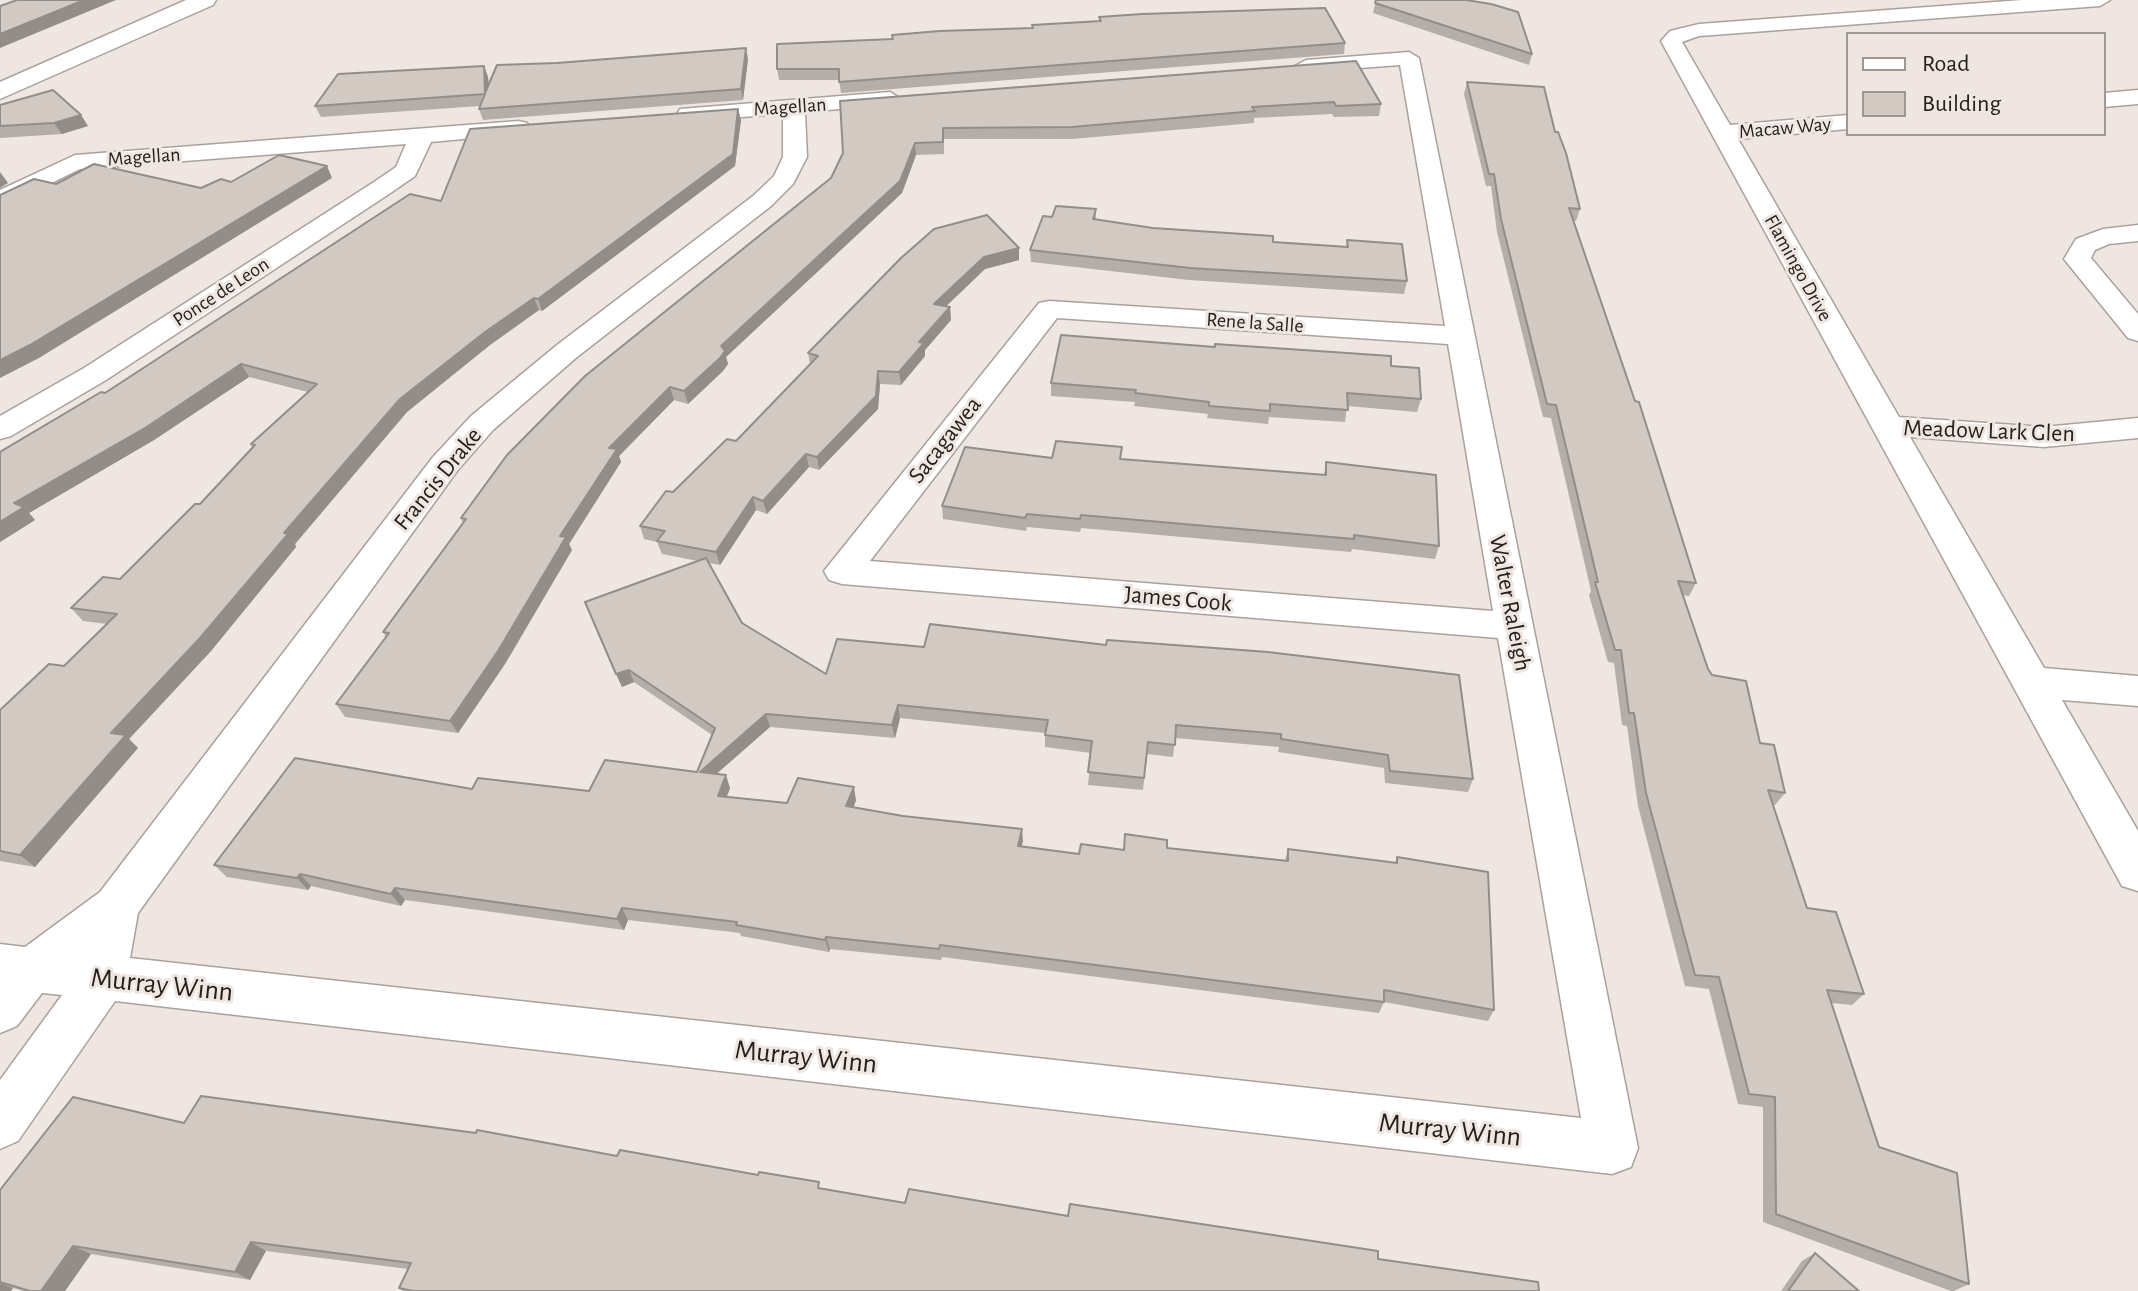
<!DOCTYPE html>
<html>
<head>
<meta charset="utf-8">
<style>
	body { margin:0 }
	#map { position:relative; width:2138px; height:1291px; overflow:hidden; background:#efe6e1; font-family:"Alegreya Sans",sans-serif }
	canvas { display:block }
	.legend { position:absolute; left:1846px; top:32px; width:260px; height:104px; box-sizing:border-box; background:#efe6e1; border:2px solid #9e9793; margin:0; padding:10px 14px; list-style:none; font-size:24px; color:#24201e }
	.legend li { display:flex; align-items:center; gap:16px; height:40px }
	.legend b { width:40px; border:2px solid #9e9793 }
</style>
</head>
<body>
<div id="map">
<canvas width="2138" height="1291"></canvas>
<ul class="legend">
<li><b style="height:10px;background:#fff"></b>Road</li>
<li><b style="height:22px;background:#d2c9c3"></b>Building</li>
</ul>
</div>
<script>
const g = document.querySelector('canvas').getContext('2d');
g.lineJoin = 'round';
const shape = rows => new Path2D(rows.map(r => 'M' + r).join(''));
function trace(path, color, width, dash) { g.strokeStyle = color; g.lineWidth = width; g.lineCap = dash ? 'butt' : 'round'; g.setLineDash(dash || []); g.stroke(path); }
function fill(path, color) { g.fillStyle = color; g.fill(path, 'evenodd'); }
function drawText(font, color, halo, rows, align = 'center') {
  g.font = font + ' "Alegreya Sans",sans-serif'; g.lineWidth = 6; g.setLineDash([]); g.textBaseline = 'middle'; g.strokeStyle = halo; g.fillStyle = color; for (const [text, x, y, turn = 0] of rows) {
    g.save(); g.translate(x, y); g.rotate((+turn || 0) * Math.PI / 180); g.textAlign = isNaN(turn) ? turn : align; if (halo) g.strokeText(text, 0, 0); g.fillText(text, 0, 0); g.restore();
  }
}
const minor = shape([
	[2022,0,2110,0,2100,6,1699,36,1682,42,1730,125,1848,115,1848,129,1738,139,1899,417,2044,427,2138,418,2138,438,2044,447,1910,437,2044,668,2138,676,2138,706,2062,700,2138,831,2138,891,2122,886,1661,41,1670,31,1699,24,2022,0],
	[1409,52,1419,58,1638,1148,1631,1167,1612,1174,115,1001,18,1141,0,1149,0,1080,62,995,42,993,17,1026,0,1033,0,944,25,947,100,892,433,457,471,416,557,345,753,196,774,176,783,157,783,114,688,121,680,119,677,114,680,109,890,92,901,99,898,104,805,112,807,157,793,184,771,206,577,357,493,430,457,471,138,913,130,958,1581,1118,1498,638,842,584,829,580,824,571,1039,303,1049,301,1445,326,1400,65,1306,72,1295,66,1306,60,1409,52],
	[1057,318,1448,344,1493,611,870,561,1057,318],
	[2138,90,2138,104,2104,107,2104,93,2138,90],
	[519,121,527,123,530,128,527,133,431,142,415,176,392,192,106,380,11,436,0,439,0,416,84,368,374,182,396,167,406,144,80,169,0,208,0,190,75,155,519,121],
	[2138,225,2138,241,2109,244,2095,250,2091,258,2138,314,2138,341,2128,338,2064,259,2076,239,2103,229,2138,225]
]);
const major = shape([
	[186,0,216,0,213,5,0,99,0,82,186,0]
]);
trace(minor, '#aaa19c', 3);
trace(major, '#aaa19c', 3);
fill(minor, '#fff');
fill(major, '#fff');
fill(shape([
	[1376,0,1532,54,1529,65,1373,13],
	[1099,17,1345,43,1344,54,841,93,839,80,779,80,777,69,893,39,1032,28,1032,25,1099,21],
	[748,59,743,100,483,120,479,109,480,106,321,117,315,106,484,66,488,77,489,86],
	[1356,61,1381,104,1379,116,1334,117,1332,114,1254,118,1254,123,1072,139,944,139,944,154,916,155,902,193,726,357,728,364,723,371,688,404,674,400,619,456,621,462,569,544,572,550,505,664,458,733,345,717,336,704,386,637,383,632,463,523,461,518,831,178,843,153,840,101],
	[1467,82,1555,132,1580,209,1576,221,1574,221,1696,583,1689,596,1683,595,1708,669,1760,743,1785,793,1775,805,1773,805,1807,908,1864,994,1852,1005,1831,1003,1879,1147,1969,1284,1954,1291,1951,1291,1763,1222,1763,1107,1738,1104,1709,989,1685,986,1638,806,1627,726,1622,725,1614,663,1608,662,1589,595,1591,591,1551,418,1543,417,1497,232,1491,186,1486,186,1464,94],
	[0,105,88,126,62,134,0,138],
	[738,109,741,120,735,166,542,311,539,310,490,345,407,412,295,544,296,547,211,651,129,739,138,748,35,867,0,861,0,710,64,666,107,624,83,621,71,608,120,579,200,504,252,447,251,444,308,392,249,377,154,440,29,513,35,520,0,542,0,452,105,393,441,201],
	[1096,209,1096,220,1153,228,1273,242,1346,247,1347,240,1407,281,1404,294,1189,280,1031,262,1030,250,1052,217],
	[1019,248,1019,260,985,269,946,306,950,307,951,320,925,350,925,356,901,385,880,384,878,409,819,470,809,467,767,514,756,510,720,565,709,563,742,623,826,674,924,647,930,624,1473,779,1468,792,1385,783,1384,768,1278,752,1279,747,1175,738,1173,757,1147,754,1143,790,1088,785,1091,753,1045,747,1045,733,900,718,895,738,770,727,716,774,730,788,727,797,787,803,856,800,854,807,1023,841,1021,846,1079,854,1124,850,1167,848,1285,860,1288,849,1395,863,1397,857,1494,1010,1488,1021,1384,1002,1379,1013,942,957,941,960,830,949,829,952,741,936,740,933,628,920,624,930,405,900,401,906,311,886,308,890,227,877,214,865,472,789,589,791,697,772,712,735,634,682,622,687,585,602,698,561,662,554,657,542,644,539,640,526,673,492,736,441,810,364,808,353],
	[1391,366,1421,399,1417,412,1347,406,1345,422,1269,417,1268,424,1207,418,1208,414,1134,406,1135,402,1051,396,1051,383],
	[1052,458,1121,459,1324,475,1326,462,1439,546,1435,559,1352,549,1351,552,1081,528,1080,532,1027,527,1026,531,943,519,942,506],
	[184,1123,617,1156,905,1203,1068,1216,1378,1259,1539,1291,403,1291,399,1288,408,1269,266,1251,250,1280,91,1254,65,1291,23,1291,13,1288,11,1291,0,1291,0,1190],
	[1815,1253,1859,1291,1781,1291,1802,1261]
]), '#b5ada8');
fill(shape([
	[84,0,116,0,0,48,0,34],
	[746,48,748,59,743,100,741,89],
	[484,66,488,77,490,104,485,93],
	[738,109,741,120,735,166,542,311,538,299],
	[81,115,88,126,62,134,54,123],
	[915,143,916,155,902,193,726,357,728,364,723,371,688,404,684,391,721,346],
	[327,166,332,178,39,358,0,378,0,360],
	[0,172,8,183,0,188],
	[1019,248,1019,260,985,269,936,316,934,304,984,257],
	[534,298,539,310,490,345,407,412,295,544,296,547,211,651,129,739,138,748,35,867,20,855,111,733,400,399,485,332],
	[950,307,951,320,925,350,925,356,901,385,899,372,919,342],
	[241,364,249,377,154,440,29,513,35,520,0,542,0,522,14,503],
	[878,371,880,384,878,409,819,470,817,457],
	[670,387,674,400,619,456,621,462,569,544,572,550,505,664,458,733,450,721,560,536,609,448],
	[806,454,809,467,767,514,763,501],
	[753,497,756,510,720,565,716,552],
	[629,670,634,682,622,687,616,674],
	[898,705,900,718,895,738,892,725],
	[766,714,770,727,705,784,700,772],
	[726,775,730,788,722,808,718,796],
	[854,787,856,800,849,818,846,806],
	[1022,829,1023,841,1019,858,1018,846],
	[300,874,311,886,308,890,297,878],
	[395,888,405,900,401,906,391,894],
	[622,908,628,920,624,930,617,919],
	[826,937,830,949,829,952,825,940],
	[251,1242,266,1251,250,1280,235,1272],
	[73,1246,91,1254,65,1291,41,1291],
	[0,1283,13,1288,11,1291,0,1291]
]), '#938d88');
const building = shape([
	[17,0,84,0,0,34,0,6,17,0],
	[1376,0,1466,0,1491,4,1518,12,1532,54,1375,3,1376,0],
	[1325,8,1345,43,839,82,839,69,777,69,777,44,893,39,892,35,940,31,1033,28,1032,25,1101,21,1099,17,1142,14,1325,8],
	[746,48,741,89,479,109,485,94,315,106,338,74,484,66,485,93,497,65,557,63,746,48],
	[1356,61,1381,104,1336,106,1334,102,1252,107,1255,111,1072,127,943,128,943,142,915,143,900,181,721,346,725,351,720,358,684,391,670,387,609,448,617,449,560,536,566,537,498,651,450,721,336,704,389,633,383,632,466,519,461,518,507,455,585,376,831,178,843,153,840,101,1356,61],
	[1467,82,1544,87,1555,132,1558,132,1566,153,1580,209,1569,208,1635,401,1639,402,1696,583,1678,581,1708,669,1712,675,1746,681,1760,743,1774,745,1785,793,1768,790,1807,908,1836,912,1864,994,1827,990,1879,1147,1957,1173,1969,1284,1776,1214,1775,1097,1749,1094,1719,977,1695,975,1646,793,1634,713,1629,713,1621,650,1615,650,1595,582,1598,582,1556,405,1547,404,1501,219,1494,174,1489,174,1467,82],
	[53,90,81,115,54,123,0,126,0,105,53,90],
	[738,109,733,154,538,299,534,298,485,332,400,399,284,533,288,534,200,638,111,733,126,735,20,855,0,851,0,710,49,664,64,666,117,614,71,608,103,577,120,579,195,504,200,504,255,445,251,444,317,384,241,364,145,428,14,503,24,507,0,522,0,452,101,392,105,393,410,194,441,201,470,129,738,109],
	[279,155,327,166,30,345,0,360,0,195,34,179,56,184,94,164,201,188,221,179,231,182,279,155],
	[1056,206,1096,209,1093,219,1153,228,1273,236,1273,242,1348,247,1347,240,1402,244,1407,281,1190,268,1030,250,1043,216,1052,217,1056,206],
	[987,215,1019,248,984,257,934,304,950,307,919,342,924,343,899,372,878,371,876,396,817,457,806,454,763,501,753,497,716,552,657,541,665,531,640,526,666,491,673,492,727,439,736,441,818,356,808,353,901,258,934,229,987,215],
	[1061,335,1215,347,1215,344,1391,356,1391,366,1419,368,1421,399,1347,393,1348,410,1270,404,1270,411,1209,406,1209,402,1135,393,1136,390,1051,383,1061,335],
	[1056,441,1122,447,1120,459,1326,475,1326,462,1436,475,1439,546,1354,535,1354,539,1081,515,1080,519,1027,514,1025,518,942,506,965,447,1052,458,1056,441],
	[706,558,742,623,826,674,837,639,924,647,930,624,1106,645,1107,640,1268,652,1459,675,1473,779,1390,771,1388,755,1281,739,1281,734,1176,725,1175,745,1148,742,1144,778,1088,772,1092,741,1045,735,1048,720,898,705,892,725,766,714,700,772,726,775,718,796,787,803,798,778,854,787,846,806,903,816,1022,829,1018,846,1079,854,1081,844,1124,850,1125,834,1167,840,1167,848,1288,861,1288,849,1397,863,1397,857,1488,872,1494,1010,1384,990,1384,1002,940,945,939,949,826,937,825,940,736,925,737,922,622,908,617,919,395,888,391,894,300,874,297,878,214,865,295,758,472,789,478,778,589,791,605,760,697,772,715,728,629,670,616,674,585,602,706,558],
	[201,1096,476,1133,477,1130,617,1156,620,1150,758,1175,759,1172,819,1182,818,1188,905,1203,909,1189,1068,1216,1070,1204,1378,1251,1378,1259,1538,1282,1539,1291,413,1291,399,1288,411,1263,251,1242,235,1272,73,1246,41,1291,30,1291,0,1282,0,1190,73,1097,184,1123,201,1096],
	[1815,1253,1859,1291,1788,1291,1815,1253]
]);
fill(building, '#d2c9c3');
trace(building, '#938d88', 2);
drawText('20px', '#24201e', '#efe6e1', [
	["Magellan",790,107,-4],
	["Macaw Way",1785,128,-5],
	["Magellan",144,157,-4],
	["Flamingo Drive",1798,268,61],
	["Ponce de Leon",221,292,-33],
	["Rene la Salle",1255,323,4]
]);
drawText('24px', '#24201e', '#efe6e1', [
	["Meadow Lark Glen",1989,431,2],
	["Sacagawea",945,440,-52],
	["Francis Drake",438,479,-51],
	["James Cook",1178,599,5],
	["Walter Raleigh",1510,603,79]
]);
drawText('28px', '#24201e', '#efe6e1', [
	["Murray Winn",162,985,6],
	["Murray Winn",806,1057,6],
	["Murray Winn",1450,1130,6]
]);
</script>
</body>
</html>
